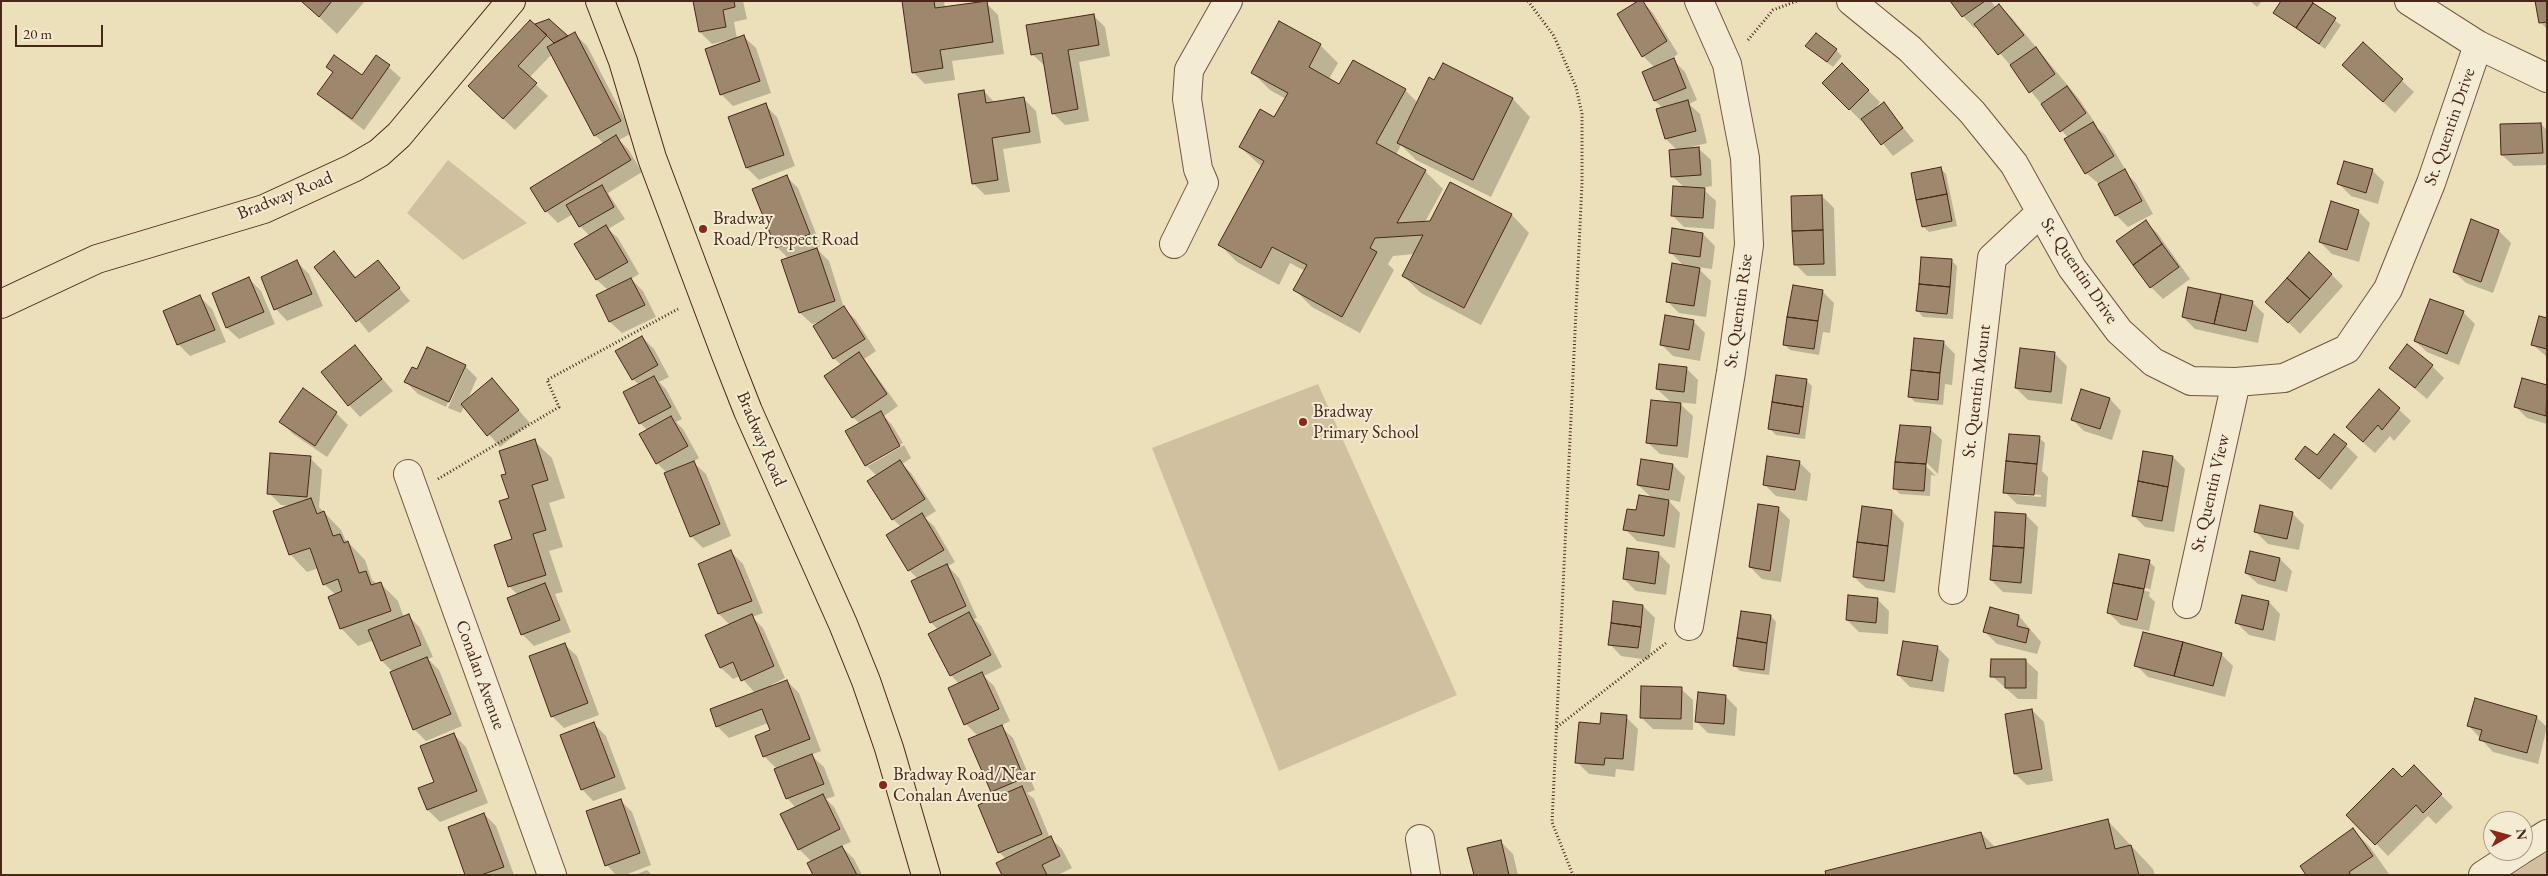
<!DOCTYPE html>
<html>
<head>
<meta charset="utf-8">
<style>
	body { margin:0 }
	#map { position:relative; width:2548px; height:876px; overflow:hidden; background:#ece0ba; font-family:"EB Garamond",serif }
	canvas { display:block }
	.frame { position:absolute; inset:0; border:2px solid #482619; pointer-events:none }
	.north { position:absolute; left:2483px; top:811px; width:50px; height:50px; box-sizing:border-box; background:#f3ebd2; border:1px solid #af9c88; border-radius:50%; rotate:83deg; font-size:14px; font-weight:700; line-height:20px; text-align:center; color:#482619 }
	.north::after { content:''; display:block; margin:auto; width:18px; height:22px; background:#8f2418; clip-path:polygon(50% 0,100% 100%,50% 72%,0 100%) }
	.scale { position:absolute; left:15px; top:25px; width:88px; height:22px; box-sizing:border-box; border:2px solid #482619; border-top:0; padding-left:6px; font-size:15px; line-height:18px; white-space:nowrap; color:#482619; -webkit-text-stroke:4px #f3ebd2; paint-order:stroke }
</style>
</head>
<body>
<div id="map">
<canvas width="2548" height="876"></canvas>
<div class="frame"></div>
<div class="north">N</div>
<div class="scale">20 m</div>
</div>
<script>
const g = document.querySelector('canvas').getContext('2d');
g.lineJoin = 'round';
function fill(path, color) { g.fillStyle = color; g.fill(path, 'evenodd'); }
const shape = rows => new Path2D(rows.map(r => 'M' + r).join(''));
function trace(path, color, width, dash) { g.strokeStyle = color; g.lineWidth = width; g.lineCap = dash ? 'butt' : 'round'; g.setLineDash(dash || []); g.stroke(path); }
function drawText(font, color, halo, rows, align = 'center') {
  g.font = font + ' "EB Garamond",serif'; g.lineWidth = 4; g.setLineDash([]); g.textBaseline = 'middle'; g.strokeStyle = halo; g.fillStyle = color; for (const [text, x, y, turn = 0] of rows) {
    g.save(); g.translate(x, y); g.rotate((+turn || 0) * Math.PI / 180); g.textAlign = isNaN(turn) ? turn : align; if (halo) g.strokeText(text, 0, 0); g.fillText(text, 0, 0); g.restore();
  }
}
fill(shape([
	[448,160,527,223,463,260,407,213],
	[1318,384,1457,695,1279,771,1152,448],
	[2547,852,2547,875,2511,875]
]), '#d0c09f');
fill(shape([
	[302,1,365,1,337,34],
	[694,1,743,1,747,19,734,22,737,39,744,37,756,48,771,93,733,106,721,94,728,40,712,44,700,32],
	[903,1,944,1,945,8,986,3,998,15,1004,54,952,61,955,80,925,84,913,72],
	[1642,1,1653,13,1678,54,1665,63,1673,60,1685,72,1697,100,1689,104,1700,114,1707,143,1687,148,1699,149,1711,160,1712,186,1696,189,1704,190,1716,201,1714,229,1684,227,1672,215,1685,188,1672,176,1677,150,1666,139,1663,108,1655,101,1644,72,1655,68,1643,56],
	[1952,1,1991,1,1996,8,1999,5,2011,17,2079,99,2097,126,2096,127,2105,135,2125,169,2123,170,2136,183,2153,214,2128,227,2116,215,2099,184,2086,173,2068,138,2011,66,1977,27,1974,28,1963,16],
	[2250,1,2262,1,2257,7],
	[2309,1,2341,25,2325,49,2275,13],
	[2547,1,2547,29,2541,23],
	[1093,15,1105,27,1110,56,1079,62,1089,121,1065,125,1053,113,1045,66,1032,54],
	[549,20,568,38,575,34,587,46,632,133,619,140,628,149,642,172,608,193,625,219,608,229,618,238,639,274,631,279,643,291,656,317,622,333,610,322,597,295,608,290,597,280,576,244,590,236,580,226,573,214,558,223,546,211,532,188,604,144,595,135,552,54,529,78,548,96,515,130,481,98,534,25],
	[2363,44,2414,92,2395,113,2356,77],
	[1320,45,1338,63,1329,79,1340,85,1405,90,1418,103,1435,82,1443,65,1513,99,1530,117,1491,197,1416,160,1401,145,1396,155,1425,171,1443,189,1425,222,1431,222,1451,184,1512,215,1529,233,1481,325,1421,293,1403,276,1414,254,1393,256,1388,264,1394,270,1360,333,1312,307,1295,290,1305,271,1290,263,1279,285,1237,262,1220,245,1262,167,1240,147,1275,119,1286,99,1270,90,1252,72],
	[1836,50,1842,56,1833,67,1812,51],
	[377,57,401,78,364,130,331,105,319,94,362,77],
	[1842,65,1880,102,1872,113,1884,104,1914,141,1893,156,1863,119,1861,121,1824,83],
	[984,91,995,103,1024,99,1036,111,1041,143,1003,149,1010,192,985,195,973,183],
	[765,105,777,117,795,166,759,180,747,168],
	[2541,124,2547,130,2547,165,2514,166,2502,155],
	[1941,169,1946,174,1957,226,1929,232,1923,226],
	[2372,170,2384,182,2378,204,2351,196,2339,184],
	[786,176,798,188,821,246,816,248,829,261,844,308,856,320,876,351,864,359,898,406,884,416,892,425,903,443,868,463,868,466,904,445,911,458,902,464,911,473,936,511,925,518,934,526,955,562,948,566,959,578,977,618,974,619,981,626,1002,667,984,676,994,686,1010,721,1000,726,1013,738,1035,790,1027,793,1034,799,1050,838,1062,849,1072,868,1058,875,1004,875,1006,859,999,852,998,798,992,791,978,736,966,724,959,684,951,675,938,630,931,622,918,579,909,570,888,535,901,527,893,519,877,476,866,465,847,431,860,424,853,417,842,366,834,358,820,322,812,324,800,313,783,261,789,259,777,247],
	[1822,196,1834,208,1836,276,1807,276,1795,264],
	[2358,211,2370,223,2359,262,2332,254,2320,242],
	[2146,222,2158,234,2190,279,2163,299,2151,287],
	[2499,231,2511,243,2493,293,2466,283,2454,272],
	[1703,234,1715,246,1712,269,1697,267,1711,281,1706,317,1679,313,1667,301,1684,266,1670,252],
	[334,253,357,278,377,262,410,301,369,333,315,267],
	[1951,260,1957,266,1953,319,1923,317,1918,311],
	[297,262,309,274,323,306,287,321,276,309],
	[2331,274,2343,286,2300,334,2279,313],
	[249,279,261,291,275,324,239,339,227,328],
	[1822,291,1834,303,1830,333,1823,332,1819,355,1790,350,1784,344],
	[200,297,212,309,226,342,190,356,178,344],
	[2252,302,2264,314,2258,343,2195,329,2183,317],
	[2463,312,2475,324,2459,365,2427,352,2415,341],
	[2547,320,2547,357,2532,344],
	[1693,321,1705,333,1700,361,1673,356,1661,344],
	[642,337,654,349,669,377,659,382,666,389,682,419,676,422,683,429,699,458,693,462,706,474,731,536,703,548,691,536,667,473,657,463,640,435,648,431,640,423,639,385,633,379],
	[1943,342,1955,354,1952,385,1945,384,1943,405,1915,402,1910,397],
	[355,347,393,391,360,417,349,405],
	[2055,354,2067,366,2062,404,2028,400,2016,388],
	[465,366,477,378,467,401,492,380,530,423,500,447,464,406,461,413,448,408,465,369,462,369,446,407,418,394,406,382,418,371],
	[2432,366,2444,378,2427,399,2390,368],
	[1686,368,1698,380,1696,404,1678,402,1693,416,1688,458,1660,454,1648,443,1672,403,1657,389],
	[1806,380,1812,386,1805,439,1776,435,1770,429],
	[2547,386,2547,424,2527,418,2515,406],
	[2379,391,2411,421,2394,441,2390,436,2375,453,2359,439],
	[2110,399,2121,411,2112,440,2084,431,2072,419],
	[336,413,348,425,327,457,293,434,281,422],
	[1930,429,1942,440,1938,474,1923,459,1921,461,1936,476,1931,475,1930,496,1900,494,1894,488],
	[2335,435,2358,457,2331,490,2296,459,2317,457],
	[2039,438,2045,443,2042,471,2048,477,2046,507,2017,504,2005,492],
	[2016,493,2041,495,2041,497,2016,495],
	[534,441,552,458,565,498,549,503,563,547,549,551,563,592,555,594,571,632,534,646,522,634,518,595,509,586,513,540,508,474],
	[2173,457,2185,469,2174,532,2145,527,2133,515],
	[310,458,322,470,319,507,341,530,345,539,365,560,372,580,377,584,380,583,398,601,404,618,409,616,420,628,433,657,428,659,439,670,462,726,426,741,414,729,393,672,382,661,374,640,358,646,341,628,336,595,324,584,319,568,307,572,290,554,291,506,281,505,269,493],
	[1799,462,1811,474,1807,501,1776,496,1764,484],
	[1673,465,1685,477,1680,502,1667,499,1680,513,1675,548,1637,541,1625,529,1637,512,1652,498,1638,485],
	[1863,507,1892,511,1904,523,1895,593,1866,588,1854,577],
	[1778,508,1790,520,1781,582,1762,579,1750,567],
	[2292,513,2304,525,2299,550,2268,544,2256,532],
	[2026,515,2038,527,2032,594,2003,592,1991,580],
	[731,552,743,564,763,613,752,617,763,628,785,678,771,685,772,687,787,681,799,693,821,751,811,755,824,767,835,796,826,799,834,807,851,842,841,846,854,859,862,875,814,875,812,862,799,849,796,808,787,798,777,769,764,756,771,731,768,723,729,738,717,726,755,693,740,676,733,679,721,668,730,625,719,614,699,565],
	[2251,552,2280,559,2292,571,2287,592,2258,584,2246,573],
	[1658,553,1670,565,1666,595,1636,591,1624,579],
	[2120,556,2149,562,2155,567,2149,596,2155,602,2149,631,2121,625,2109,613],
	[2120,583,2150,589,2150,592,2120,585],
	[1877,599,1889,611,1888,634,1859,632,1847,620],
	[2269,602,2280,614,2275,641,2249,635,2237,623],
	[1643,606,1655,618,1649,660,1621,656,1610,644],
	[1771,616,1776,622,1769,675,1740,671,1734,665],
	[2019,616,2041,642,2037,654,1997,644,1985,632],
	[565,645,577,656,599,715,564,728,552,716],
	[1937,647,1949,659,1944,692,1910,687,1898,675],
	[2221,654,2233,666,2225,697,2148,677,2136,665],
	[2026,661,2038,672,2037,699,2018,699,1992,676],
	[1681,689,1693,700,1693,730,1653,729,1641,717],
	[1725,696,1737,708,1735,736,1708,733,1696,721],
	[2032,710,2044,722,2053,781,2027,785,2015,774],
	[1626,717,1638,729,1634,771,1616,769,1615,777,1589,774,1577,762,1602,726],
	[2536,717,2547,727,2538,764,2493,752,2469,726],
	[594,724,606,736,626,789,593,801,582,789],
	[454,735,466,747,488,803,440,822,428,810,420,789,435,783],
	[2414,767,2453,807,2436,824,2428,816,2388,856,2348,815,2402,779],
	[620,800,632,812,651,865,625,875,616,875,607,865],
	[484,814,496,826,514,875,466,875],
	[2107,820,2153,869,2155,875,1827,875,1981,833,1996,848],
	[2353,830,2370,847,2389,874,2307,875],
	[1501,842,1513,854,1518,875,1475,875],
	[647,870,652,875,635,875]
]), '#0003');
const building = shape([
	[301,1,332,1,319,17,301,1],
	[693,1,734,1,735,7,723,10,726,27,699,32,693,1],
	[902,1,934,1,935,8,987,1,993,42,940,50,943,68,912,73,902,1],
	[1638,1,1643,1,1667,41,1642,57,1617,14,1638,1],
	[1950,1,1985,1,1962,17,1950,1],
	[2281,1,2311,1,2313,3,2296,28,2273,13,2281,1],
	[2535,1,2547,1,2547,22,2539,23,2535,1],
	[2313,3,2336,18,2319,44,2296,28,2313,3],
	[1999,4,2024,35,1998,55,1974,24,1999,4],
	[1094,14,1099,45,1068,50,1078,109,1052,114,1042,53,1031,55,1026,25,1094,14],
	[549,19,568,36,554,43,535,24,549,19],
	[530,20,547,35,518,66,537,83,503,119,468,86,530,20],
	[1279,21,1321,44,1309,67,1339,84,1353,60,1406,89,1376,143,1426,170,1397,223,1430,221,1450,182,1512,214,1464,308,1402,276,1423,235,1375,238,1370,248,1377,252,1342,317,1293,290,1307,265,1272,247,1261,268,1218,245,1264,161,1239,147,1260,109,1274,117,1288,93,1251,73,1279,21],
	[575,32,621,121,594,136,547,47,575,32],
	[1816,33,1837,49,1827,62,1805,46,1816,33],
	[744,35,760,81,720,95,705,49,744,35],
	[2363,42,2403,79,2383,102,2342,65,2363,42],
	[2036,47,2055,74,2029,93,2010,65,2036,47],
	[334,55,362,75,376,55,390,65,352,119,317,94,333,72,326,67,334,55],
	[1674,58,1686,88,1654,101,1642,72,1674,58],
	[1443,63,1513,98,1473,180,1397,143,1429,77,1434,80,1443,63],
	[1842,63,1869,90,1849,110,1822,83,1842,63],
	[2067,86,2086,113,2060,132,2041,104,2067,86],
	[984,90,986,103,1024,97,1030,132,992,138,998,180,972,184,958,94,984,90],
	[1688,100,1696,131,1665,139,1656,109,1688,100],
	[1884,102,1903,128,1881,145,1861,119,1884,102],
	[766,103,784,155,746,168,728,117,766,103],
	[2093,122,2114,156,2085,174,2064,139,2093,122],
	[2541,123,2543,153,2501,155,2500,124,2541,123],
	[616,135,631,160,545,212,530,188,616,135],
	[1699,147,1701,175,1671,177,1669,150,1699,147],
	[2344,161,2373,169,2366,193,2337,184,2344,161],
	[1941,167,1947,194,1916,200,1911,173,1941,167],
	[2125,169,2142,201,2115,216,2098,184,2125,169],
	[787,175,810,234,776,248,752,189,787,175],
	[602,185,614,207,579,227,566,205,602,185],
	[1673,186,1705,188,1703,218,1671,216,1673,186],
	[1947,194,1952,221,1922,227,1916,200,1947,194],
	[1822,195,1823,230,1792,231,1791,196,1822,195],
	[2331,201,2359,210,2347,250,2319,242,2331,201],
	[2471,219,2499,230,2481,282,2453,272,2471,219],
	[2146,220,2162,244,2133,265,2116,241,2146,220],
	[606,225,628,262,596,280,574,244,606,225],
	[1672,228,1703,233,1700,257,1669,253,1672,228],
	[1823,230,1824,264,1794,265,1792,231,1823,230],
	[2162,244,2179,267,2150,288,2133,265,2162,244],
	[817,248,835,301,799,313,781,260,817,248],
	[334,251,355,278,378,260,400,288,356,322,314,267,334,251],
	[2309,252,2332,274,2310,299,2287,278,2309,252],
	[1921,257,1952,259,1950,287,1919,284,1921,257],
	[297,260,312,294,274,310,261,277,297,260],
	[1672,263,1700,268,1694,306,1666,302,1672,263],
	[249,277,264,312,226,328,212,293,249,277],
	[631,278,645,305,609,322,596,295,631,278],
	[2287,278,2310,299,2288,323,2265,302,2287,278],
	[1919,284,1950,287,1947,314,1916,311,1919,284],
	[1793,285,1823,290,1818,321,1787,317,1793,285],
	[2188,287,2221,294,2214,324,2182,317,2188,287],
	[2221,294,2253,301,2246,331,2214,324,2221,294],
	[200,295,215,330,177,345,163,311,200,295],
	[2430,299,2464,311,2447,354,2414,341,2430,299],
	[844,306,865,339,833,359,813,326,844,306],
	[1665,315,1694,320,1689,350,1660,345,1665,315],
	[2539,316,2547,318,2547,349,2531,345,2539,316],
	[1787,317,1818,321,1814,349,1783,345,1787,317],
	[642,336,658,365,632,380,615,351,642,336],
	[1914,338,1944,341,1940,373,1911,370,1914,338],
	[2407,344,2433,365,2415,388,2389,368,2407,344],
	[355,345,382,379,348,406,321,372,355,345],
	[427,347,466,365,449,402,404,382,412,367,417,369,427,347],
	[2020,348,2055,352,2051,392,2015,388,2020,348],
	[859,352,887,394,852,418,824,376,859,352],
	[1659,364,1687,367,1684,392,1656,389,1659,364],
	[1911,370,1940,373,1938,400,1908,397,1911,370],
	[1776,375,1807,379,1803,407,1772,402,1776,375],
	[654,376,671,407,639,424,623,392,654,376],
	[492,378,519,410,487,436,461,404,492,378],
	[2522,378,2547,385,2546,416,2514,407,2522,378],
	[303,388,337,412,315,446,279,422,303,388],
	[2081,389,2110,398,2100,429,2071,420,2081,389],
	[2379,389,2400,408,2382,430,2378,425,2363,442,2346,427,2379,389],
	[1651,400,1681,403,1677,446,1646,443,1651,400],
	[1772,402,1803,407,1799,434,1768,429,1772,402],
	[881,411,900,446,865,466,845,431,881,411],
	[671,416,688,446,656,464,639,434,671,416],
	[1900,425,1931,427,1926,464,1895,462,1900,425],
	[2009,434,2040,436,2037,464,2006,461,2009,434],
	[2334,434,2347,444,2319,479,2295,459,2305,446,2317,455,2334,434],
	[535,439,548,480,532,485,546,530,533,534,546,575,508,587,494,545,512,539,499,501,509,498,501,475,506,474,499,451,535,439],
	[2143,451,2173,456,2168,487,2138,481,2143,451],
	[270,453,311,456,307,497,267,494,270,453],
	[1767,456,1800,461,1795,490,1763,485,1767,456],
	[1641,459,1673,464,1669,490,1637,485,1641,459],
	[900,460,925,499,892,520,867,481,900,460],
	[694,461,720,524,690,537,664,473,694,461],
	[2006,461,2037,464,2034,495,2003,493,2006,461],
	[1895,462,1926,464,1924,491,1893,489,1895,462],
	[2138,481,2168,487,2162,521,2132,516,2138,481],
	[1639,495,1669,500,1664,536,1623,530,1627,509,1636,510,1639,495],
	[311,498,317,514,324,511,333,536,340,534,344,543,348,541,359,573,366,571,371,585,381,582,391,611,340,629,328,597,342,591,338,579,323,585,310,548,289,555,273,511,311,498],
	[1758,504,1779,507,1770,571,1749,567,1758,504],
	[2260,505,2293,512,2287,539,2254,532,2260,505],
	[1862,506,1892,510,1888,546,1857,542,1862,506],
	[1995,512,2026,514,2024,548,1993,546,1995,512],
	[922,513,944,550,908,571,886,535,922,513],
	[1857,542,1888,546,1884,581,1853,577,1857,542],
	[1993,546,2024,548,2021,583,1990,580,1993,546],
	[1627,548,1659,552,1655,584,1623,579,1627,548],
	[731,550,752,601,718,614,698,564,731,550],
	[2250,551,2280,558,2275,581,2245,573,2250,551],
	[2119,554,2150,560,2144,589,2113,583,2119,554],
	[947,564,966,606,930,623,911,581,947,564],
	[545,583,560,620,521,635,507,598,545,583],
	[2113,583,2144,589,2137,620,2107,613,2113,583],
	[1848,595,1878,598,1876,623,1846,620,1848,595],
	[2242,595,2269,601,2263,630,2235,623,2242,595],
	[1613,601,1643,605,1641,627,1611,623,1613,601],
	[1990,607,2019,615,2017,626,2029,629,2026,643,1983,632,1990,607],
	[1741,611,1771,615,1767,643,1737,638,1741,611],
	[969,612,991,655,950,676,928,634,969,612],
	[409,614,421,645,381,661,368,630,409,614],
	[752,614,774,666,741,681,733,662,720,668,705,635,752,614],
	[1611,623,1641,627,1638,648,1608,645,1611,623],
	[2143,632,2183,642,2174,676,2134,666,2143,632],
	[1737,638,1767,643,1764,670,1733,666,1737,638],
	[1903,641,1938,646,1932,681,1897,675,1903,641],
	[2183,642,2222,653,2213,686,2174,676,2183,642],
	[565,643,588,703,551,717,529,656,565,643],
	[427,657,451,714,413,730,390,672,427,657],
	[1991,659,2026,659,2026,688,2005,688,2005,677,1990,677,1991,659],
	[982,672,999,709,964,725,948,688,982,672],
	[787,680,810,739,763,757,755,736,770,730,762,709,716,727,710,709,787,680],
	[1641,686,1682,687,1681,719,1640,718,1641,686],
	[1698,692,1726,695,1724,724,1695,722,1698,692],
	[2475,698,2537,716,2527,753,2479,740,2482,730,2467,726,2475,698],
	[2032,709,2042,769,2014,774,2005,714,2032,709],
	[1601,713,1627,715,1623,759,1605,758,1604,765,1575,763,1579,722,1600,724,1601,713],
	[594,722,615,777,581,790,560,735,594,722],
	[1002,725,1024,778,991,792,968,739,1002,725],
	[454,733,477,791,427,810,418,788,434,782,420,746,454,733],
	[812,754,824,784,786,799,774,769,812,754],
	[2414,765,2442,794,2423,813,2416,805,2375,845,2346,815,2393,768,2402,777,2414,765],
	[1022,786,1042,834,998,853,978,805,1022,786],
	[823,794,840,829,798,850,780,814,823,794],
	[621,799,640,853,605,866,586,811,621,799],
	[484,813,504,867,481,875,465,875,448,827,484,813],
	[2108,819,2115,849,2131,845,2139,875,1826,875,1825,871,1981,832,1986,849,2108,819],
	[2353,828,2373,856,2349,872,2351,875,2306,875,2300,866,2353,828],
	[1051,836,1060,856,1042,865,1047,875,1002,875,996,863,1051,836],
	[1501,840,1509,875,1474,875,1467,848,1501,840],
	[842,846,857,875,813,875,807,863,842,846]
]);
fill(building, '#9d876d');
trace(building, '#482619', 1);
const minor = shape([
	[1851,1,1910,49,1972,112,2014,164,2072,268,2119,331,2153,362,2191,381,2236,382,2284,378,2347,349,2388,289,2431,183,2478,45],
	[2409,1,2478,45,2547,78],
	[1174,244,1204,183,1198,169,1187,99,1189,70,1228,1],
	[408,474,552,875],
	[1953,590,1992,258,2040,213],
	[2187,604,2236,382],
	[1689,626,1731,372,1749,245,1745,158,1727,64,1699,1],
	[1420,839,1426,875],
	[2523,849,2547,834],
	[2483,875,2520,851]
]);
const major = shape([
	[600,1,623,61,652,158,726,355,748,411,843,624,866,681,889,748,926,875],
	[1,304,97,259,264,209,353,168,379,153,399,135,511,1]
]);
trace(minor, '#715441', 30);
trace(major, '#482619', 30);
trace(shape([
	[1528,1,1554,36,1576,87,1582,114,1582,183,1552,822,1573,875],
	[1748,40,1773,10,1797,1],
	[438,479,559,407,547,380,678,309],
	[1557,727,1666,643]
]), '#482619', 3, [1, 2.5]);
trace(minor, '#f3ebd2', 28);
trace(major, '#ece0ba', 28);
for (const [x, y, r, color] of [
	[703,229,5,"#8f2418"],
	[1303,422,5,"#8f2418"],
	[883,785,5,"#8f2418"]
]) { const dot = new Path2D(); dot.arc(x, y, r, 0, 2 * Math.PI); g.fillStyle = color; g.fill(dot); trace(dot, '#f3ebd2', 2); }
drawText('18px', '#482619', '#f3ebd2', [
	["St. Quentin Drive",2450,127,-71],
	["Bradway Road",285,196,-22],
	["St. Quentin Drive",2079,271,56],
	["St. Quentin Rise",1739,311,-82],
	["St. Quentin Mount",1977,391,-83],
	["Bradway Road",761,439,67],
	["St. Quentin View",2211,493,-77],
	["Conalan Avenue",480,675,70]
]);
drawText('18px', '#482619', '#f3ebd2', [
	["Bradway",713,219],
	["Road/Prospect Road",713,240],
	["Bradway",1313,412],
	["Primary School",1313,433],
	["Bradway Road/Near",893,775],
	["Conalan Avenue",893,796]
], 'left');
</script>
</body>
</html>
